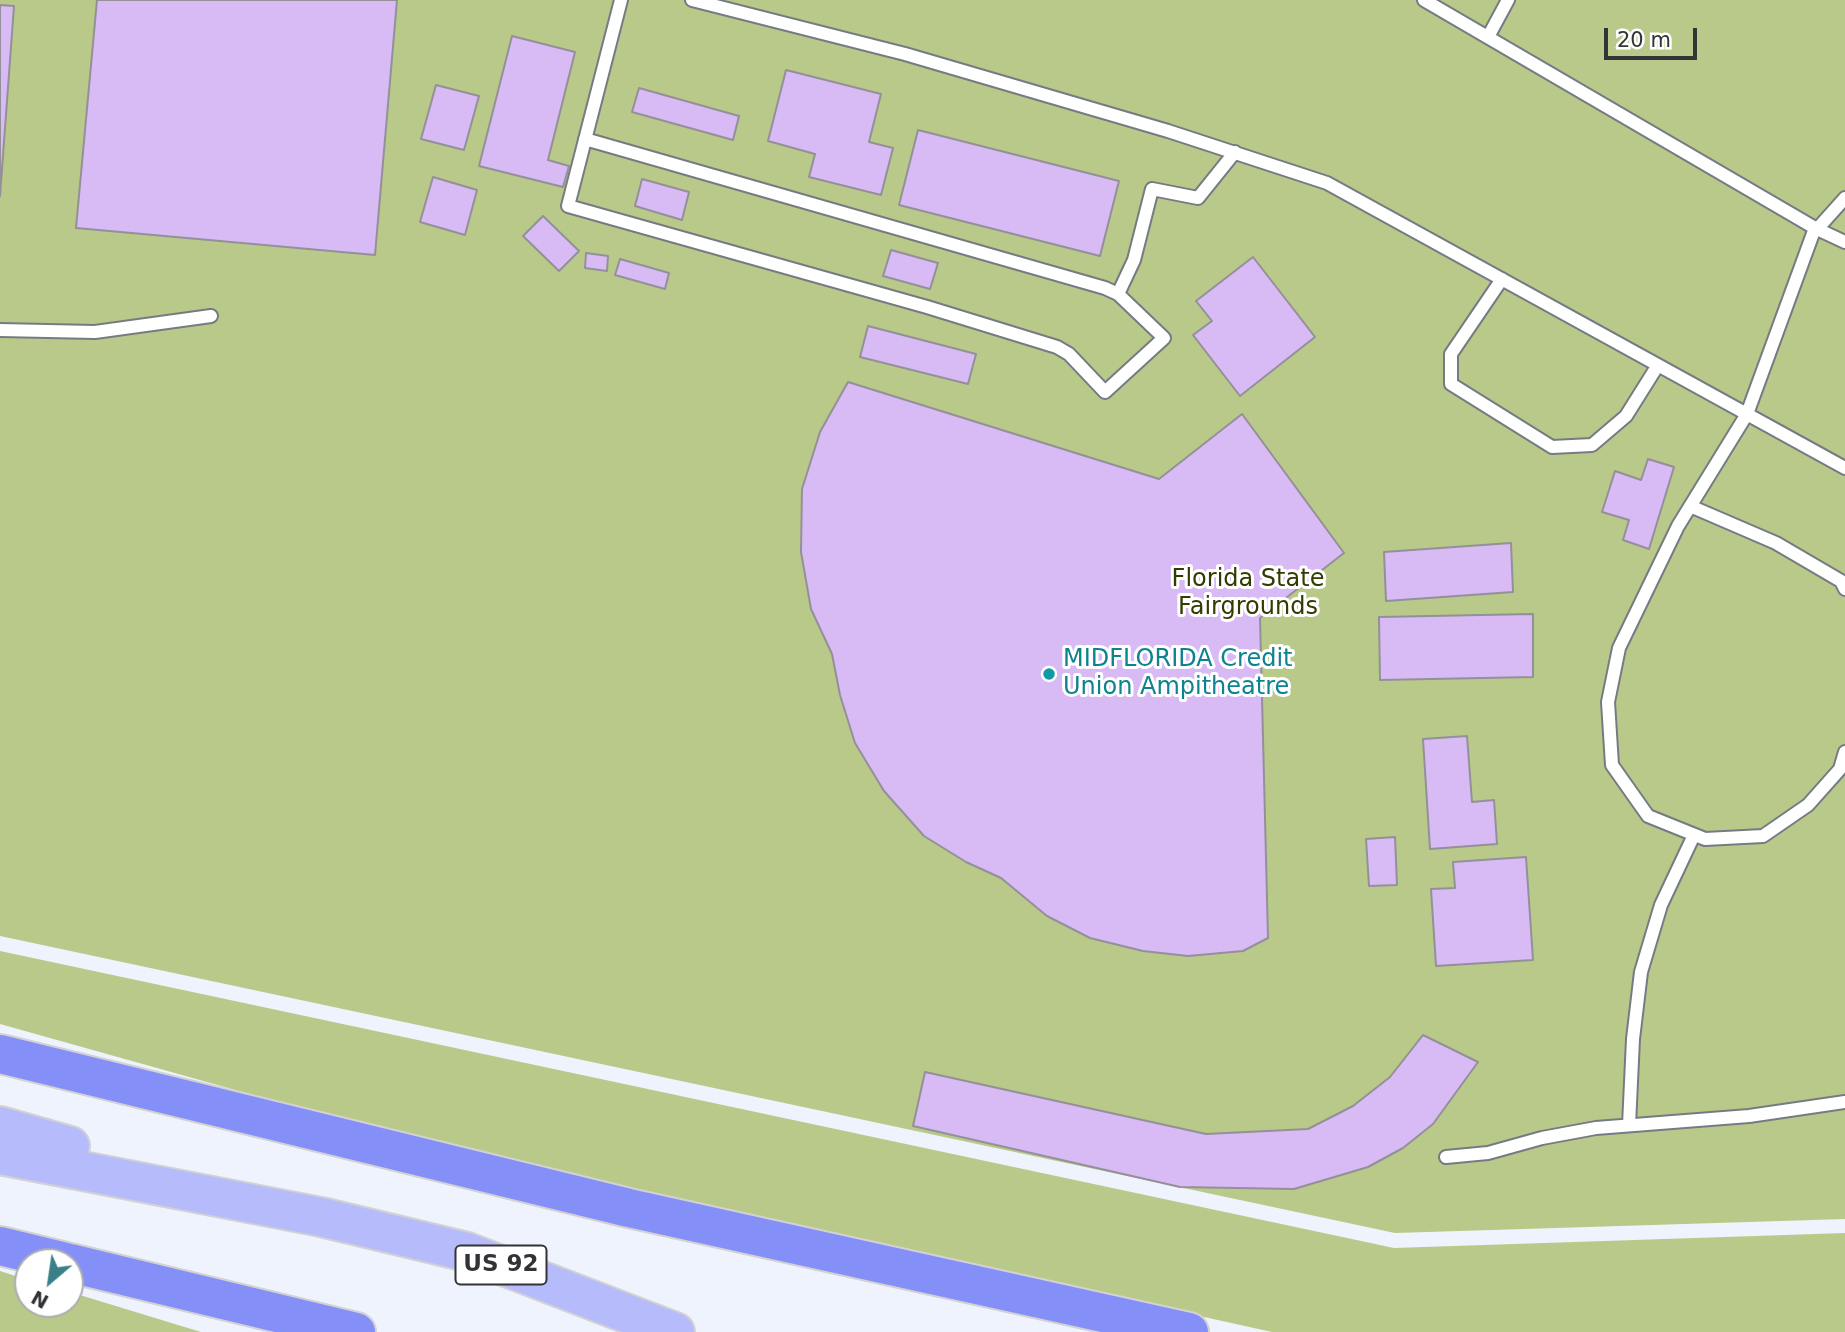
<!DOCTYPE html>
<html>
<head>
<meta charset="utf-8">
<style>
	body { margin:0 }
	#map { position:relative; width:1845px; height:1332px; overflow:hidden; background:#eef3fd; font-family:"DejaVu Sans",sans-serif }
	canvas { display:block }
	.north { position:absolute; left:14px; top:1248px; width:70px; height:70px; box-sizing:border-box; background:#fff; border:2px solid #adadaf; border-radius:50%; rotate:209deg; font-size:19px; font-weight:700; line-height:28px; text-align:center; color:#313337 }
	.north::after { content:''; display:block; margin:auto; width:24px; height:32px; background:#398186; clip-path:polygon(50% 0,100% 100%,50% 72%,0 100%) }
	.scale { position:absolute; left:1604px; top:28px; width:93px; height:32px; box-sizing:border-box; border:4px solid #313337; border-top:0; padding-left:9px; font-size:21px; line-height:24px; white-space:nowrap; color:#313337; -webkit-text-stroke:5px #fff; paint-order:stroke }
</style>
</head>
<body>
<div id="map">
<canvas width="1845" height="1332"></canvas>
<div class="north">N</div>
<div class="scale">20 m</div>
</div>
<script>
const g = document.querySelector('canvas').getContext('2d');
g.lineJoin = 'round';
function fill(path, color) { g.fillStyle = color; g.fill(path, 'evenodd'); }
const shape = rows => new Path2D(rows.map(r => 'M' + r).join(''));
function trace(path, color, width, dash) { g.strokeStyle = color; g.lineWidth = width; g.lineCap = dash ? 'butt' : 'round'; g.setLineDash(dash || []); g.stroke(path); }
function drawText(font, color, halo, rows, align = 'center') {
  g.font = font + ' "DejaVu Sans",sans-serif'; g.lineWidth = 6; g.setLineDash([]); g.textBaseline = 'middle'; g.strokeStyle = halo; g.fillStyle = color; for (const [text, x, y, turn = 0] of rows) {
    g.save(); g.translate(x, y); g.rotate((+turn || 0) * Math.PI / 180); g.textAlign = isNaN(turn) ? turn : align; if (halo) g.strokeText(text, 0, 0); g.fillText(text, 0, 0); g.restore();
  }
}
fill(shape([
	[0,0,1845,0,1845,1219,1395,1233,0,936],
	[0,951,1394,1248,1845,1233,1845,1332,1272,1332,634,1191,321,1114,0,1024],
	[0,1271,28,1280,28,1304,70,1304,70,1292,201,1332,0,1332]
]), '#b9c989');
const building = shape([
	[97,0,397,0,375,255,76,228,97,0],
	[0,5,14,6,0,196,0,5],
	[512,36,575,52,548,160,569,166,563,187,479,166,512,36],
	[786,70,881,94,869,142,893,148,881,195,809,177,815,154,768,141,786,70],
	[436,85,479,96,464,150,421,139,436,85],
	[639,88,739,116,733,140,632,112,639,88],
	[918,130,1119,181,1100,256,899,205,918,130],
	[433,177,477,190,465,235,420,222,433,177],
	[642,179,689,192,682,220,635,206,642,179],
	[543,216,579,251,559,271,523,236,543,216],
	[891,250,938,263,930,289,883,276,891,250],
	[586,253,608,256,607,271,585,268,586,253],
	[1253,257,1315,337,1240,396,1193,335,1212,321,1196,301,1253,257],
	[620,259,669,273,665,289,615,275,620,259],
	[868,326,976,354,968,384,860,357,868,326],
	[848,382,1159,479,1242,414,1344,553,1260,618,1268,938,1243,951,1188,956,1143,951,1090,938,1047,916,1001,878,966,862,924,836,884,791,855,743,840,695,832,654,811,609,801,552,802,489,820,432,848,382],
	[1648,459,1674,467,1649,549,1623,540,1629,520,1602,512,1615,471,1641,480,1648,459],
	[1511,543,1513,592,1386,601,1384,552,1511,543],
	[1533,614,1533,677,1380,680,1379,617,1533,614],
	[1467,736,1472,802,1494,800,1497,844,1430,849,1423,739,1467,736],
	[1395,837,1397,885,1369,886,1366,839,1395,837],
	[1526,857,1533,960,1436,966,1431,889,1455,888,1453,862,1526,857],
	[1423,1035,1478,1062,1433,1124,1403,1148,1368,1167,1294,1189,1180,1187,913,1126,925,1072,1206,1134,1308,1129,1353,1106,1390,1077,1423,1035]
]);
fill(building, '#d8bbf5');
trace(building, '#949099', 2);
const lane = shape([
	[692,0,905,54,1168,131,1327,183,1845,468],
	[1424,0,1815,228],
	[1488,37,1508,0],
	[585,139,1105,288,1118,294,1164,338,1105,392,1069,354,1057,347,927,307,568,206,621,0],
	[1819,227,1845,198],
	[1845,242,1815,228,1747,414,1678,526,1619,648,1608,702,1612,765,1648,816,1705,839,1763,836,1808,805,1840,769,1845,752],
	[1502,279,1451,354,1451,384,1552,447,1592,445,1626,416,1658,365],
	[1118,294,1134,260,1152,189,1198,198,1235,152],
	[0,330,95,332,211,316],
	[1690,506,1776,543,1841,581,1845,589],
	[1629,1125,1633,1039,1641,972,1661,905,1694,835],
	[1446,1157,1488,1153,1542,1138,1596,1128,1749,1116,1845,1102]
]);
const primary = shape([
	[0,1126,70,1146],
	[0,1155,321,1217,467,1252,675,1332]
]);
const highway = shape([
	[0,1054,629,1208,1189,1332],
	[0,1246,66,1262],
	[70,1263,356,1332]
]);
trace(lane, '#767b83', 16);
trace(primary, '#d2d2d3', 42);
trace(highway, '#d2d2d3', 42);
trace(lane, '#fff', 12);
trace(primary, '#b6bcfb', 38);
trace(highway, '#858ff8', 38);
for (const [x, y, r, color] of [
	[1049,674,7,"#0f9aa8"]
]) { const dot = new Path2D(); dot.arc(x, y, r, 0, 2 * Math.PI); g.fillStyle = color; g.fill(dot); trace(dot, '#fff', 2.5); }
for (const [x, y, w] of [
	[501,1265,91]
]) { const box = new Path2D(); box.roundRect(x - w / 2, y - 19.5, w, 39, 5); g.fillStyle = '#fff'; g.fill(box); trace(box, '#313337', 2); }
drawText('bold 23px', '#313337', null, [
	["US 92",501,1265]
]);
drawText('24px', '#323c00', '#fff', [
	["Florida State",1248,580],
	["Fairgrounds",1248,608]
]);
drawText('24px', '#0d838f', '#fff', [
	["MIDFLORIDA Credit",1063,660],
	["Union Ampitheatre",1063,688]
], 'left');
</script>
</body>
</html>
